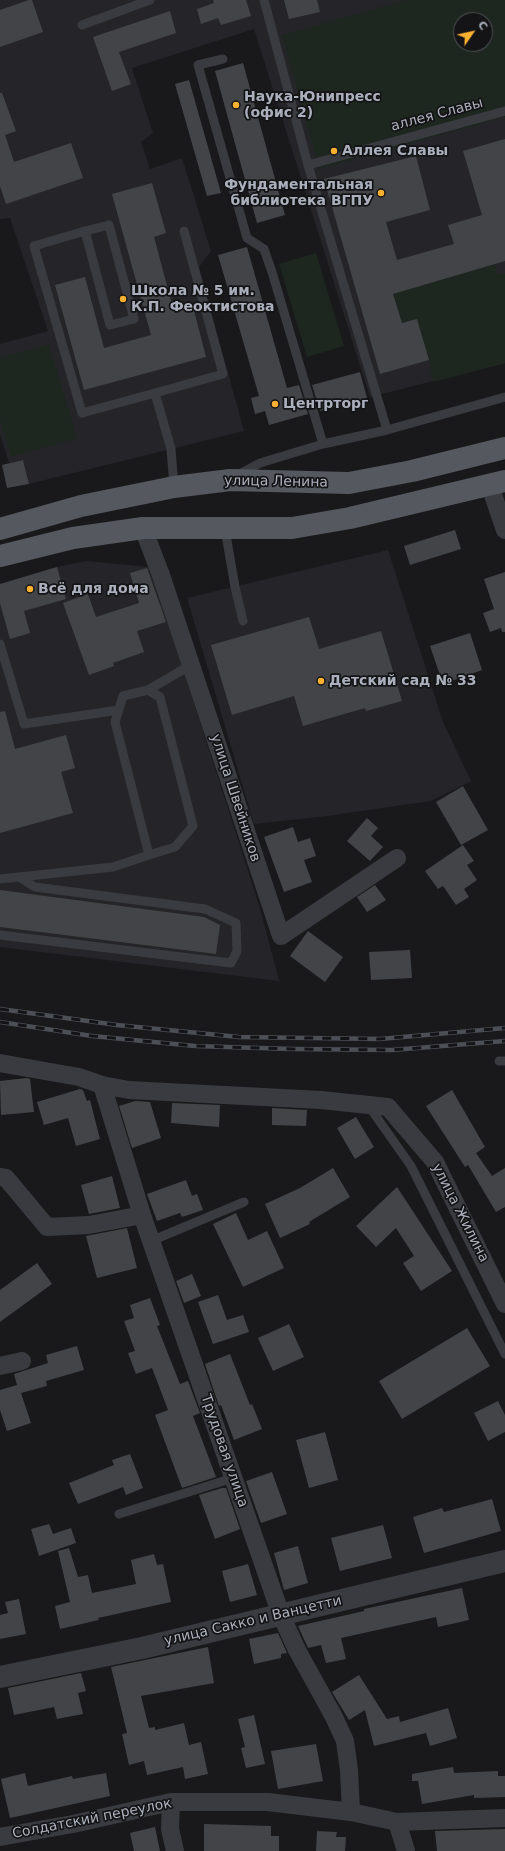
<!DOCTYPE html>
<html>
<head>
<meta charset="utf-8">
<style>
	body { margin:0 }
	#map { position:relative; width:505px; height:1851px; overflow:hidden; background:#19191b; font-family:"DejaVu Sans",sans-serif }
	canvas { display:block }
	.north { position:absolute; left:453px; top:12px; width:40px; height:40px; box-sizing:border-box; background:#141416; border:1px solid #505258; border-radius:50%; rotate:56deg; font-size:11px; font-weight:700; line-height:16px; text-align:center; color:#abb0bc }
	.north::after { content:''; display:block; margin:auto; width:14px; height:18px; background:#fcb131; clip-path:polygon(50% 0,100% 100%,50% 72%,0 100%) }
</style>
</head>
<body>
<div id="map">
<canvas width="505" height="1851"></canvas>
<div class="north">С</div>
</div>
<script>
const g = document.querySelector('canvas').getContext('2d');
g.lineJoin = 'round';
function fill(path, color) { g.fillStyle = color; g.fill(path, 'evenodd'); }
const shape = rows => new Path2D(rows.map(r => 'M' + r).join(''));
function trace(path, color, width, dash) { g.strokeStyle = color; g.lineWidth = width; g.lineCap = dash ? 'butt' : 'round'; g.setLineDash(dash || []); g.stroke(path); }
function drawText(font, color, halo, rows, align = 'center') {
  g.font = font + ' "DejaVu Sans",sans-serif'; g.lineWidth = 3.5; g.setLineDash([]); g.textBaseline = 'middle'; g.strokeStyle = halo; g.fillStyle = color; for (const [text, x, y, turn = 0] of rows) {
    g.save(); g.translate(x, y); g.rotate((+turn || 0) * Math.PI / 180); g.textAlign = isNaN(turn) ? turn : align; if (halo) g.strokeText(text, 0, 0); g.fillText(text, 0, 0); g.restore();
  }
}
fill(shape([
	[0,0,505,0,505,363,370,397,254,29,132,68,153,133,141,142,150,169,182,158,211,251,199,267,244,431,29,484,23,460,9,463,0,434,0,344,48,331,10,218,0,219],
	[461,20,485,20,485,44,461,44],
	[388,550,443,722,471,781,431,801,327,816,254,824,187,598],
	[86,561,150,567,260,908,279,981,0,947,0,584,57,567]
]), '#252529');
fill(shape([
	[407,0,505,0,505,117,319,169,282,35],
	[461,20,485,20,485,44,461,44],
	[316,253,344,346,307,357,279,264],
	[495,264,498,275,505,273,505,363,434,382,417,319,402,323,393,294],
	[49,344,77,438,11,457,0,419,0,358]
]), '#1e271f');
fill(shape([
	[29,0,32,0,43,32,0,47,0,10],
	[213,0,246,0,251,16,221,25,218,18,201,24,197,9,214,3],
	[284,0,317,0,320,12,289,19],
	[170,11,176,33,119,52,131,84,112,91,93,37],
	[243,63,285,215,257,223,215,71],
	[189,80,221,193,207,196,175,84],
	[0,93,2,93,16,131,5,135,14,162,71,143,83,178,6,204,0,186],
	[505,139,505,261,393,294,402,323,417,319,429,360,380,374,324,179,416,156,430,210,386,222,397,260,454,244,448,225,482,215,463,151],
	[152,183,166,233,154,237,173,308,192,303,206,357,84,390,55,285,85,277,104,348,151,335,112,194],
	[247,247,287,388,299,385,308,414,269,425,265,411,255,414,251,398,259,396,218,255],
	[360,372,367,398,320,411,312,385],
	[23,460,29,484,7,488,2,465],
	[455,530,461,549,410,565,404,546],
	[57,567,66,599,24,611,30,633,10,639,0,603,0,584],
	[147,568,166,622,137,631,144,652,113,663,114,666,89,675,63,603,88,594,96,617,139,603,130,573],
	[505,572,505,632,502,632,501,628,490,632,483,613,494,609,484,579],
	[309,617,319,649,381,631,402,701,366,711,365,708,303,726,294,696,232,715,211,645],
	[470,633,482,670,443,684,430,646],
	[5,711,15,749,66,735,75,768,61,772,73,813,0,833,0,712],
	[463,786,488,830,461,845,436,802],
	[367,818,378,828,371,836,383,847,370,861,347,841],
	[293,827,298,842,310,838,316,856,304,860,312,882,284,892,264,837],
	[463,845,474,861,467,865,477,880,464,889,469,897,456,905,443,886,438,889,425,871],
	[375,885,386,900,367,912,357,897],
	[0,890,204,917,220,925,216,954,0,927],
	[308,931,343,957,325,982,290,956],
	[410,950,412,978,371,980,369,952],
	[27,1078,30,1079,34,1112,1,1115,0,1081],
	[80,1089,83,1090,87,1101,90,1100,100,1139,76,1146,68,1118,44,1125,37,1102],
	[452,1090,485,1147,476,1153,492,1176,505,1168,505,1207,496,1212,468,1165,465,1167,426,1106],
	[135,1101,150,1102,161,1138,132,1148,119,1106],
	[172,1103,220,1105,219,1127,171,1123],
	[272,1108,307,1110,306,1126,272,1125],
	[356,1117,374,1147,355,1159,337,1128],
	[333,1168,350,1197,309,1222,310,1224,280,1238,265,1204,300,1188],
	[112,1176,120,1208,89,1214,81,1185],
	[186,1180,192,1196,197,1194,203,1210,182,1217,180,1213,157,1221,147,1194],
	[397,1187,452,1271,421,1291,403,1263,414,1256,396,1228,376,1247,356,1226],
	[236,1213,248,1240,267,1231,284,1268,243,1287,213,1224],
	[127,1228,137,1268,97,1278,86,1236],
	[37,1263,52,1284,0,1322,0,1290],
	[192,1274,201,1296,184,1303,176,1281],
	[218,1295,227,1320,243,1315,249,1332,213,1344,198,1302],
	[150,1298,160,1325,157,1326,180,1384,188,1381,200,1413,193,1416,216,1477,182,1488,155,1415,168,1410,152,1368,136,1374,128,1353,135,1351,124,1321,134,1318,130,1305],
	[289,1324,304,1357,273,1371,258,1338],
	[467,1328,490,1366,402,1419,379,1381],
	[77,1346,84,1370,46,1381,47,1386,21,1393,31,1423,7,1431,0,1410,0,1390,17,1385,14,1374,48,1363,46,1355],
	[230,1354,250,1405,252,1404,262,1429,234,1440,221,1405,219,1406,205,1364],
	[498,1401,505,1415,505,1432,488,1441,474,1413],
	[325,1432,338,1480,309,1488,296,1440],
	[130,1454,143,1488,126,1495,123,1487,78,1504,69,1483,114,1465,112,1460],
	[272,1472,287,1514,261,1523,246,1481],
	[222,1488,226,1488,240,1529,215,1539,199,1495],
	[492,1499,501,1531,424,1553,413,1517,442,1508,444,1512],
	[49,1524,53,1534,71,1528,76,1543,39,1556,31,1529],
	[383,1525,392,1558,340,1571,331,1538],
	[298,1546,308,1583,284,1590,274,1553],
	[69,1548,78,1577,88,1575,92,1593,136,1584,131,1560,154,1554,157,1565,163,1564,171,1602,98,1618,99,1620,60,1629,55,1606,70,1602,58,1551],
	[248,1564,257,1595,230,1602,222,1571],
	[462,1588,469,1620,438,1627,436,1617,341,1638,346,1659,326,1663,321,1645,308,1648,298,1626,364,1611,364,1609],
	[19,1599,26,1634,0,1639,0,1615,8,1613,5,1602],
	[278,1633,287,1653,281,1654,281,1658,254,1664,249,1639],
	[208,1647,214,1683,141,1696,149,1728,155,1727,155,1730,184,1723,189,1745,201,1742,208,1774,185,1779,183,1767,147,1775,144,1761,129,1765,122,1734,127,1733,111,1667],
	[81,1673,86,1691,78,1693,83,1714,57,1719,54,1707,14,1715,8,1688],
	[359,1675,387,1719,399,1716,400,1722,448,1708,457,1738,430,1746,426,1733,374,1746,365,1710,349,1720,332,1692],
	[254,1715,265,1764,246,1768,241,1748,245,1747,238,1719],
	[316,1744,323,1781,278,1789,271,1751],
	[453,1767,454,1773,498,1771,498,1776,505,1776,505,1797,474,1798,474,1795,422,1804,418,1781,412,1781,412,1774],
	[25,1773,28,1786,72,1776,73,1779,106,1773,110,1796,10,1818,1,1779],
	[204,1824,271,1826,271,1836,279,1836,279,1851,204,1851],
	[155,1827,160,1851,134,1851,130,1833],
	[505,1829,505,1851,437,1851,435,1831],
	[317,1831,337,1832,336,1837,346,1837,345,1851,316,1851]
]), '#434448');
trace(shape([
	[264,0,308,165,387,430],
	[82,25,150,0],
	[223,59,198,65,247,238,264,249,272,272,323,444],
	[308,165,505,111],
	[109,225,134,319,110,325,85,231,109,225],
	[85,231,34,246,82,413,155,393,171,449,174,487],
	[155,393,223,374,184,231],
	[238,475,260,463,323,444,387,430,505,397],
	[225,529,235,587,243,621],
	[0,644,24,724,119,710],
	[148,690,191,665],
	[0,879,113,867,149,855,175,847,193,826,160,697,148,690,123,696,115,722,149,855],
	[0,935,231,963,237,951,236,923,205,909,35,887,19,877],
	[499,1061,505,1061],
	[368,1105,411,1166,505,1354],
	[151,1241,244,1202],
	[119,1514,233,1478]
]), '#3a3b41', 9);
trace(shape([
	[490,486,505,530],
	[143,528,161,575,281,936,397,858],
	[0,1063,79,1077,102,1085,129,1090,321,1100,388,1107,435,1162,505,1304],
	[102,1085,142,1215,281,1615,297,1650,334,1717,345,1741,349,1770,351,1812],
	[0,1177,6,1178,47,1227,89,1225,142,1215],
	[0,1366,22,1361],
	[171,1802,170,1829,175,1851],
	[397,1822,406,1851],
	[0,1837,73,1824,171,1802,268,1802,351,1812,397,1822,505,1818]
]), '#3a3b41', 18);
trace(shape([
	[0,1677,142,1648,505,1561]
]), '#3a3b41', 22);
trace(shape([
	[0,529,81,506,174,487,230,480,349,483,412,471,505,448],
	[0,556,73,538,143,528,292,528,350,518,505,481]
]), '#565860', 22);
const rail = shape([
	[0,1009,117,1025,239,1037,380,1039,505,1028],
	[0,1022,92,1036,195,1046,292,1049,392,1050,505,1041]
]);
trace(rail, '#4d4f56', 4.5);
trace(rail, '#141416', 3, [9]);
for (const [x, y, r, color] of [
	[236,105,4,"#fcb131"],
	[334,151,4,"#fcb131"],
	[381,193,4,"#fcb131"],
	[123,299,4,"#fcb131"],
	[275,404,4,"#fcb131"],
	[30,589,4,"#fcb131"],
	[321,681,4,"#fcb131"]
]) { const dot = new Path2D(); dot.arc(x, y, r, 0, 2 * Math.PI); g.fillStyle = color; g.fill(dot); trace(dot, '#141416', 1.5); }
drawText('bold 14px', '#abb0bc', '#141416', [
	["Наука-Юнипресс",244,97],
	["(офис 2)",244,113],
	["Аллея Славы",342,151],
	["Фундаментальная",373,185,"right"],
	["библиотека ВГПУ",373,201,"right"],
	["Школа № 5 им.",131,291],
	["К.П. Феоктистова",131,307],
	["Центрторг",283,404],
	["Всё для дома",38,589],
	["Детский сад № 33",329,681]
], 'left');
drawText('14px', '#abb0bc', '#141416', [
	["аллея Славы",437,115,-15],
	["улица Ленина",276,482,1],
	["улица Швейников",235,798,72],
	["улица Жилина",460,1213,63],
	["Трудовая улица",224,1451,71],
	["улица Сакко и Ванцетти",253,1621,-13],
	["Солдатский переулок",92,1819,-11]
]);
</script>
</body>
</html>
